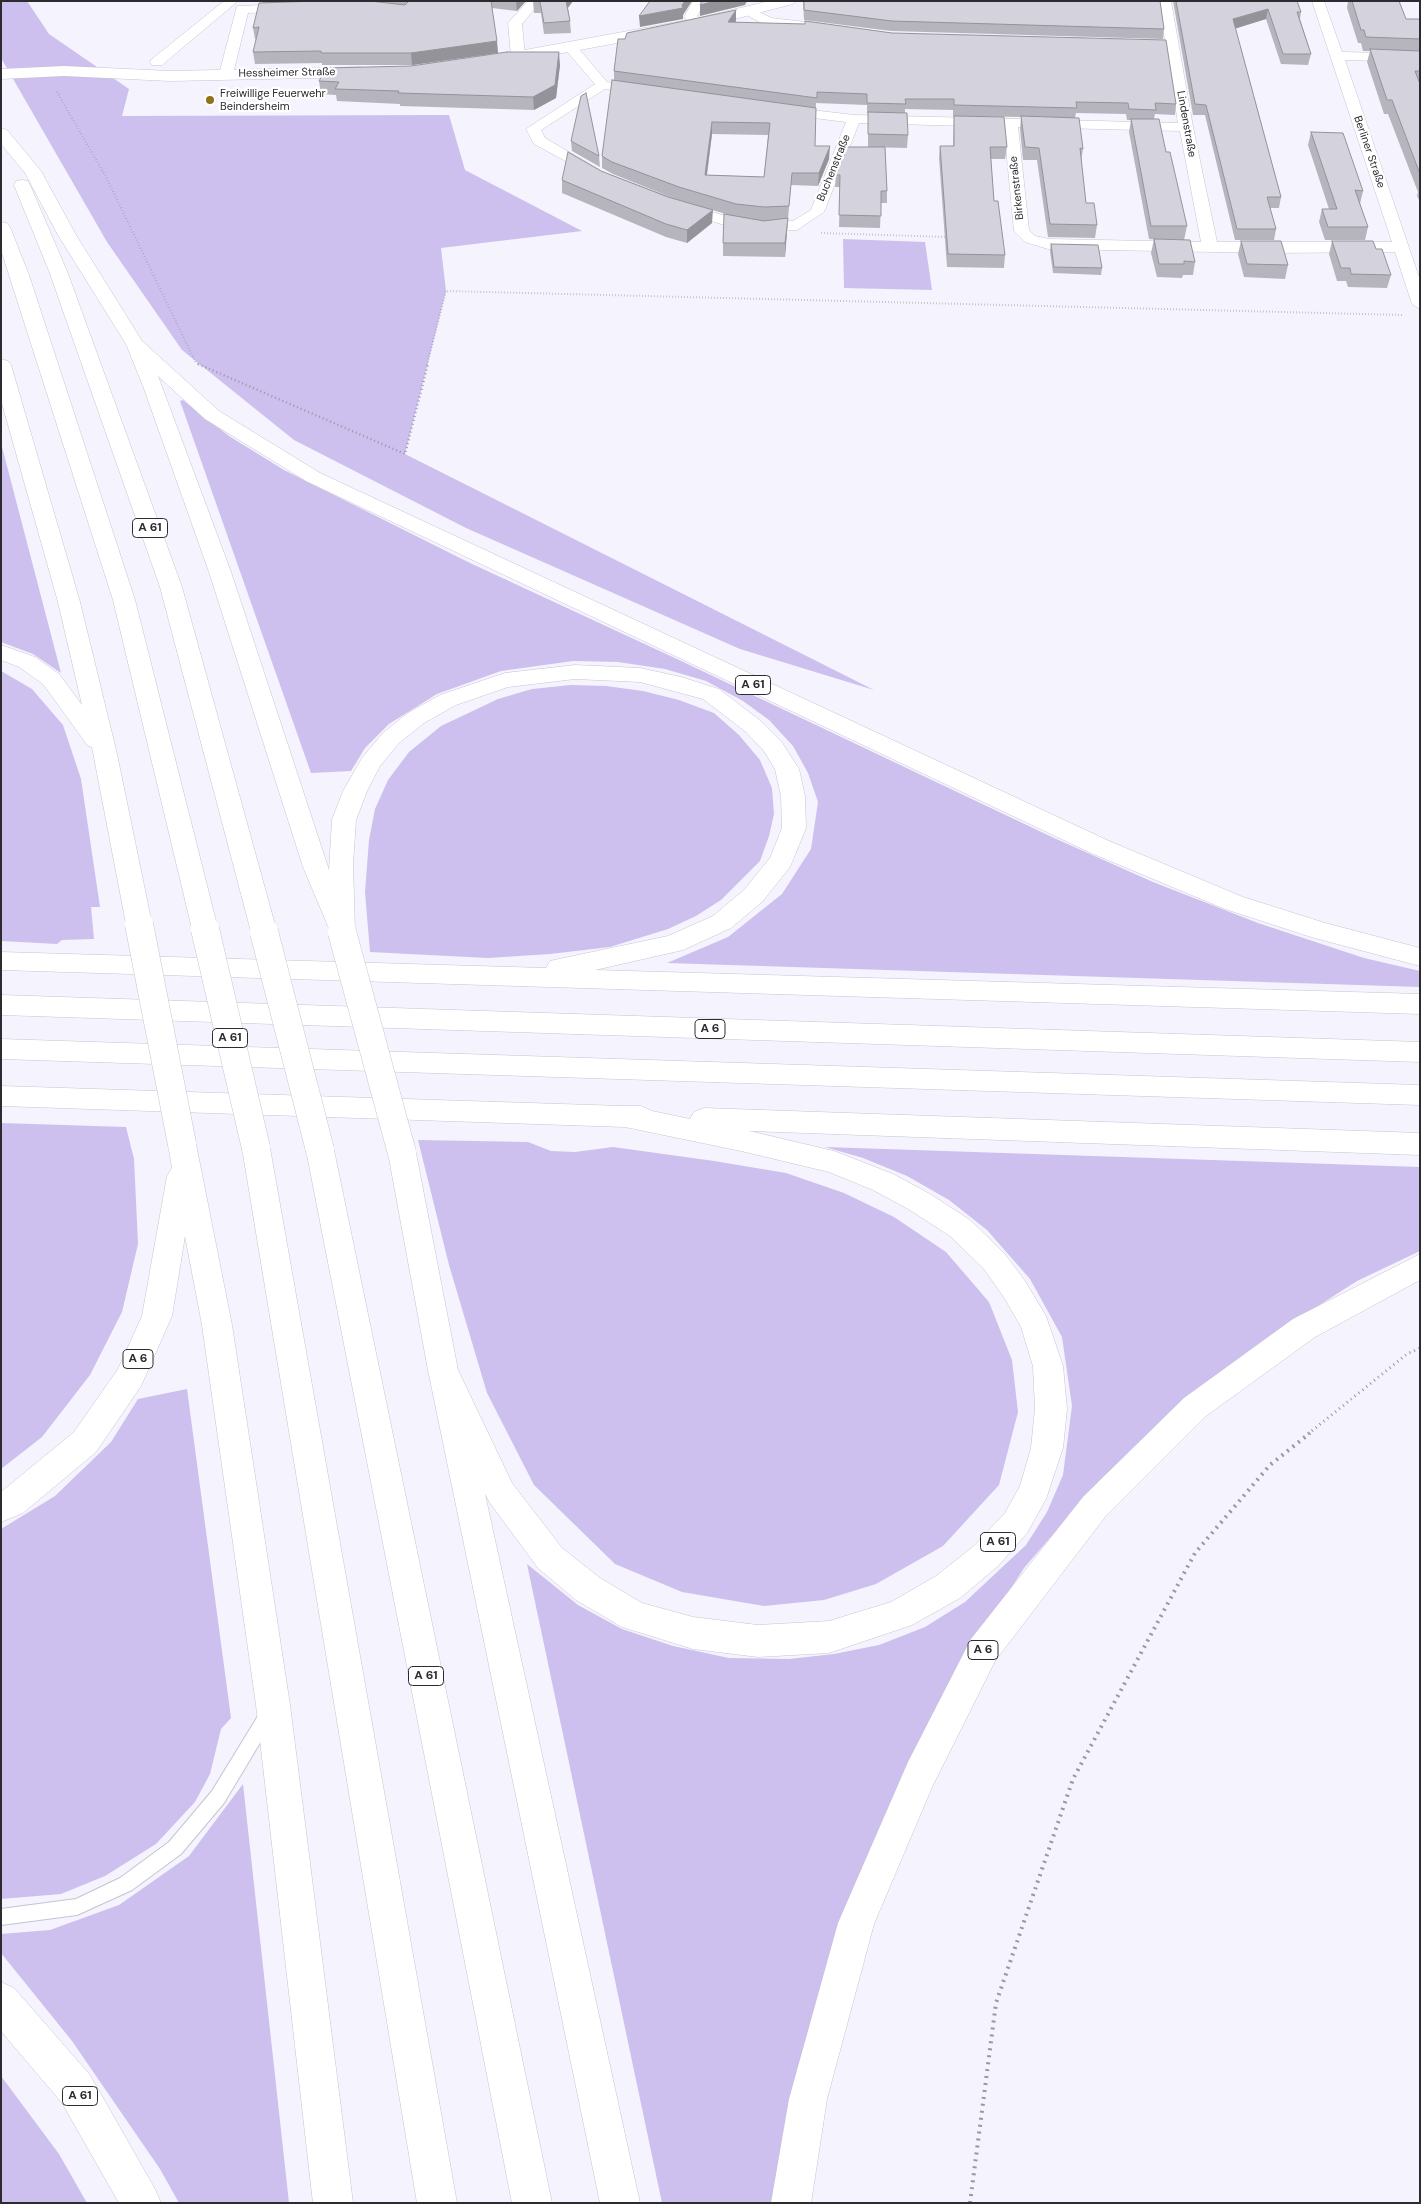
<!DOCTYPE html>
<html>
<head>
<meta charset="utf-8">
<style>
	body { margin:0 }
	#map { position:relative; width:1421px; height:2204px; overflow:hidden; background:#f5f3fd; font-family:"DM Sans",sans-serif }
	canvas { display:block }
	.frame { position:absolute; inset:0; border:2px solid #2c2b2f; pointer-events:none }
</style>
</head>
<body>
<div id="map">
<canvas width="1421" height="2204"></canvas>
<div class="frame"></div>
</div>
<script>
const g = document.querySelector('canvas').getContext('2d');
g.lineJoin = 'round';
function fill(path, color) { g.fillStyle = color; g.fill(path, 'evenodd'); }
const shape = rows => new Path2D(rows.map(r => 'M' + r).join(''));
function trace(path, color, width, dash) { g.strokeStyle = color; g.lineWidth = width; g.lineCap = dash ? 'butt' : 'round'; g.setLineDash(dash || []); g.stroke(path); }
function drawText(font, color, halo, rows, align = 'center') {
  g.font = font + ' "DM Sans",sans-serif'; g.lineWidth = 4.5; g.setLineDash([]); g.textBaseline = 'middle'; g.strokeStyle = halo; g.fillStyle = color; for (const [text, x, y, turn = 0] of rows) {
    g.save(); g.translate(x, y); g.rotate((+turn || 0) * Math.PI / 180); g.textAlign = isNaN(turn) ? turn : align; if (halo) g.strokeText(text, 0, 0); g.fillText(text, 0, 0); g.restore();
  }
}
fill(shape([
	[1,1,27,1,49,34,129,89,122,116,449,115,465,170,582,231,441,248,446,291,405,454,874,690,740,649,466,528,294,440,182,350,107,242,1,58],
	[843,239,925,242,932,290,844,288],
	[183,400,229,436,284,470,470,563,677,659,1054,838,1153,882,1258,923,1364,958,1420,971,1420,987,667,963,728,937,782,894,811,849,818,802,808,773,793,746,769,720,743,701,706,681,665,669,618,662,573,661,501,671,437,694,389,724,365,748,351,771,311,773,180,401],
	[1,443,61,673,33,654,1,642],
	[1,671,32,689,63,725,81,779,100,907,91,907,94,939,62,940,57,944,1,941],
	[571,685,606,686,643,691,679,700,714,713,739,735,760,760,772,788,774,814,769,836,760,861,721,900,696,916,668,929,610,947,550,954,488,958,370,952,365,892,369,840,375,809,388,780,409,752,441,726,498,699,532,689],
	[1,1123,126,1127,134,1159,138,1244,122,1312,90,1375,42,1437,1,1469],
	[418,1140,528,1142,551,1151,575,1152,613,1147,714,1161,786,1173,844,1193,894,1217,946,1252,989,1302,1012,1360,1018,1412,999,1485,943,1546,876,1584,824,1600,764,1606,682,1592,615,1564,534,1485,487,1393,449,1265],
	[825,1147,1420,1167,1420,1251,1357,1281,1265,1340,1181,1406,1100,1480,1024,1568,961,1666,773,2203,662,2203,527,1564,578,1605,622,1629,673,1646,729,1658,789,1659,834,1654,879,1645,925,1627,965,1602,1026,1545,1047,1512,1063,1475,1072,1406,1062,1337,1030,1279,987,1230,949,1200,907,1176,863,1158],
	[187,1389,231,1718,221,1729,210,1774,195,1802,156,1844,105,1876,61,1894,1,1899,1,1529,55,1496,111,1442,138,1399],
	[243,1784,289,2203,179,2203,160,2169,72,2041,1,1953,1,1934,50,1930,119,1905,189,1856],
	[1,2076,59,2154,87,2203,1,2203]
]), '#cdc0ee');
const lane = shape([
	[267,1709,273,1711,275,1716,273,1721,224,1803,181,1854,132,1890,77,1915,1,1925,1,1909,76,1899,120,1878,169,1842,212,1791,261,1711,267,1709]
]);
const street = shape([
	[224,1,238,1,162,65,152,65,150,62,152,59,224,1],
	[528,1,541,1,522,24,525,56,518,60,511,56,508,23,528,1],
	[693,1,706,1,697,16,706,23,704,26,694,26,684,17,693,1],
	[1159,1,1171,1,1193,127,1217,242,1392,242,1312,1,1324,1,1342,52,1420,54,1420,62,1345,60,1420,280,1420,309,1412,304,1395,252,1270,253,1048,249,1025,242,1014,231,1004,127,859,123,824,212,797,230,764,232,734,228,676,210,674,207,681,203,736,219,764,222,793,221,811,210,846,122,781,114,779,111,786,107,854,115,1178,123,1166,49,1136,48,1129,44,1136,40,1165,41,1159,1],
	[1018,127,1180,131,1201,242,1049,239,1035,236,1029,230,1018,127],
	[289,4,294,5,295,8,294,11,248,13,233,74,226,78,221,77,219,74,237,6,289,4],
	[750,7,771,18,823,24,830,28,823,32,763,24,745,14,744,11,750,7],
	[570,43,575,44,607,82,643,87,650,91,643,95,605,89,541,130,545,138,600,170,602,173,600,176,595,177,534,144,526,129,595,84,563,47,570,43]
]);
const secondary = shape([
	[769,1,795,1,793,4,699,28,503,64,495,59,503,54,699,18,769,1],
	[64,66,170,71,361,67,369,72,361,77,170,81,64,76,1,79,1,69,64,66]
]);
const highway = shape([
	[1,128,7,130,41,171,76,235,142,341,219,411,320,473,1109,841,1243,897,1325,923,1420,948,1420,966,1311,937,1225,909,1091,853,306,481,205,419,158,376,231,572,329,870,332,820,343,791,362,758,383,733,408,713,440,695,505,673,575,665,640,668,681,677,719,689,762,722,781,741,799,769,805,796,806,828,790,867,762,902,731,928,683,950,595,970,1420,994,1420,1014,1,970,1,952,546,968,550,961,559,959,668,936,713,916,744,890,770,858,782,828,781,796,775,769,764,751,746,732,703,699,640,682,575,679,508,687,456,705,424,723,399,743,380,766,367,791,356,820,353,864,355,932,351,938,342,941,333,938,303,867,209,572,143,386,126,344,58,235,25,173,1,144,1,128],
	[22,180,28,181,30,185,67,271,182,587,277,932,273,938,264,941,255,938,251,932,160,587,49,271,14,185,16,181,22,180],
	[1,222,7,223,10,227,29,275,135,600,218,929,214,935,205,938,196,935,192,929,113,600,1,250,1,222],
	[1,359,8,361,11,365,80,602,117,754,152,924,148,930,139,933,130,930,126,924,92,747,88,746,43,684,19,667,1,660,1,645,35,657,59,674,82,705,58,602,1,400,1,359],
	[1,995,1420,1042,1420,1062,1,1015,1,995],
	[1,1039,1420,1085,1420,1105,1,1059,1,1039],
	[1,1086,623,1106,641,1106,652,1111,690,1119,694,1112,704,1108,1420,1133,1420,1155,749,1131,834,1151,893,1174,930,1194,970,1220,1004,1253,1025,1281,1046,1316,1063,1366,1067,1409,1063,1448,1046,1499,1027,1533,998,1566,960,1598,912,1625,829,1653,758,1657,693,1649,622,1627,576,1600,538,1568,490,1503,485,1494,640,2203,600,2203,428,1370,388,1153,392,1145,402,1142,412,1145,416,1153,458,1370,512,1483,562,1548,600,1578,642,1603,693,1617,758,1625,829,1621,891,1602,936,1576,974,1546,1005,1513,1020,1486,1031,1448,1035,1409,1033,1366,1021,1327,1005,1299,984,1269,950,1236,910,1210,873,1190,829,1172,741,1151,625,1127,1,1106,1,1086],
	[182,1133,192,1136,196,1144,232,1325,290,1705,353,2203,313,2203,256,1705,202,1325,185,1236,172,1316,141,1386,96,1452,23,1513,1,1522,1,1492,74,1432,118,1369,142,1316,167,1176,172,1168,168,1144,172,1136,182,1133],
	[256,1137,266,1140,270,1148,457,2203,417,2203,242,1148,246,1140,256,1137],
	[320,1139,330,1142,334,1150,552,2203,512,2203,306,1150,310,1142,320,1139],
	[1420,1254,1420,1280,1315,1337,1206,1416,1105,1517,995,1661,933,1785,874,1924,827,2099,811,2203,771,2203,789,2099,838,1923,908,1762,971,1639,1083,1497,1184,1398,1293,1319,1420,1254],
	[1,1982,14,1988,90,2075,155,2189,161,2203,119,2203,62,2103,1,2031,1,1982]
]);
trace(lane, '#c6c4ce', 2);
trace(street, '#c6c4ce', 1);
trace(secondary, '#c6c4ce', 1);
trace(highway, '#c6c4ce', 1);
trace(shape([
	[57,92,106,177,196,363,201,365],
	[821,233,947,237],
	[427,365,446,291,1402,315]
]), '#99989f', 2, [0.5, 2.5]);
trace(shape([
	[198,364,405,454,428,364]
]), '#99989f', 2.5, [1, 3]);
trace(shape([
	[1308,1434,1407,1354,1420,1348]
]), '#99989f', 3, [1, 4]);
trace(shape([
	[970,2203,996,2003,1073,1779,1195,1553,1270,1465,1310,1433]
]), '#99989f', 4, [2, 5]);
fill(lane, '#fff');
fill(street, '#fff');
fill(secondary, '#fff');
fill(highway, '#fff');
const highwayBridge = shape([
	[139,924,182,1144],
	[205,929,256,1148],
	[264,932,320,1150],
	[342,932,402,1153]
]);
trace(highwayBridge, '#c6c4ce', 29, []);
trace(highwayBridge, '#fff', 28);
fill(shape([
	[263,1,526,1,517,11,492,8,498,53,412,65,322,65,322,63,255,64,253,52,256,39,255,39,253,28,263,3],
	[533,1,573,1,568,8,570,21,571,33,544,34,541,13,534,13],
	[803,1,1160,1,1164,29,1163,39,891,31,804,20],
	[1173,1,1297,1,1301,12,1300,19,1311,54,1308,65,1281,64,1266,19,1235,28,1281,197,1279,208,1270,208,1276,229,1274,240,1235,240,1205,115,1193,115],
	[1348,1,1399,1,1406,19,1420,19,1420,202,1417,196,1418,192,1388,114,1384,114,1367,62,1370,51,1363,51,1361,43,1358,43,1347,8],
	[736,21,735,22,1176,104,1175,115,1155,114,1154,119,1166,152,1187,226,1184,240,1149,239,1129,132,1131,120,1127,120,1126,114,1076,113,1075,118,1083,149,1081,161,1086,203,1097,225,1095,238,1048,237,1037,160,1023,160,1020,129,1021,117,953,116,953,110,905,109,905,113,908,135,907,148,868,147,868,113,867,113,867,105,816,103,815,146,829,159,818,186,791,185,788,219,785,257,723,256,723,243,726,214,702,207,712,223,687,243,666,237,562,193,562,180,601,171,678,200,613,174,602,168,602,156,614,80,614,71,625,39],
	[712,134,768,135,764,177,707,175],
	[560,65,556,98,534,110,400,106,400,104,337,101,336,95,321,94,319,81],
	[954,116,1007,147,1005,159,991,159,994,201,1005,255,1004,268,947,267,939,158,940,146,953,146],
	[1311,132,1363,191,1360,204,1368,227,1365,240,1325,240,1319,222,1322,209,1329,209,1308,145],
	[571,141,599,156,600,167,572,151],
	[885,147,887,191,887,203,881,203,880,228,839,227,840,187,835,187,836,175],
	[1154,239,1195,262,1193,275,1183,275,1182,278,1157,277,1151,253],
	[1241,241,1288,265,1285,279,1244,277,1238,254],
	[1332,241,1376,249,1391,275,1387,288,1348,287,1346,281,1337,281,1329,254],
	[1051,244,1102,268,1101,275,1053,273,1050,251]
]), '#b6b5bd');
fill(shape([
	[516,1,526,1,517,11],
	[566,1,573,1,566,10],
	[685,1,692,1,683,15,683,19,640,27,639,16],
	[715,1,747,1,745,5,700,16,700,5],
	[1268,9,1266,19,1231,30,1233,19],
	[736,10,736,21,728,32,728,22],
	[497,41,498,53,412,65,411,53],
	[559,52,560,65,556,98,534,110,533,97],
	[712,122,712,134,705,188,705,175],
	[830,146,829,159,818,186,819,173],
	[713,210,712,223,687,243,687,230],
	[788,218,785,257,785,243]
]), '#94939a');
const building = shape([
	[318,1,370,1,405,5,409,1,491,1,497,41,411,53,321,53,321,51,253,52,259,27,253,28,259,3,318,1],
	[537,1,566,1,570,21,544,23,540,2,537,1],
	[650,1,685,1,682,5,683,8,639,16,650,1],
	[702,1,715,1,700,5,702,1],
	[804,1,1160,1,1164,29,892,21,804,10,804,1],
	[1176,1,1297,1,1301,12,1297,12,1311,54,1283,54,1268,9,1233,19,1281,197,1267,197,1276,229,1237,229,1206,105,1195,104,1176,1],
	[1352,1,1399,1,1406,19,1420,19,1420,39,1366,37,1364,30,1361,30,1352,1],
	[736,10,728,22,805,24,805,21,892,33,1166,40,1176,104,1155,103,1156,110,1129,109,1128,103,1076,102,1077,108,954,105,954,99,905,99,906,104,867,103,867,94,817,92,817,98,614,71,618,39,625,39,627,33,736,10],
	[1370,49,1420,51,1420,71,1415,71,1420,84,1420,174,1392,100,1387,100,1370,49],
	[507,52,559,52,555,85,533,97,398,93,399,91,335,89,339,82,319,81,326,68,411,66,507,52],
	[612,80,816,108,815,146,830,146,819,173,792,173,789,206,764,207,736,204,679,187,612,162,602,156,612,80],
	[712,122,770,123,764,177,705,175,712,122],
	[586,93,599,156,571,141,581,96,586,93],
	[868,112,907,113,908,135,868,134,868,112],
	[954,116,1004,117,1007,147,990,147,994,201,998,201,1005,255,948,254,940,146,954,146,954,116],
	[1021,116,1079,118,1083,149,1080,148,1086,203,1094,203,1097,225,1050,224,1039,148,1025,147,1021,116],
	[1131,119,1159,119,1166,152,1170,152,1187,226,1151,226,1131,119],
	[1311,132,1343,133,1363,191,1355,190,1368,227,1328,227,1322,209,1337,209,1311,132],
	[847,147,885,147,887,191,881,191,881,216,839,215,840,175,836,175,847,147],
	[568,152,601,171,668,197,713,210,687,230,666,224,562,180,568,152],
	[724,214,764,221,788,218,785,243,723,243,724,214],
	[1154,239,1190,240,1195,262,1184,261,1184,264,1159,264,1154,239],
	[1241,241,1281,241,1288,265,1247,264,1241,241],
	[1332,241,1373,241,1376,249,1382,249,1391,275,1351,274,1350,268,1341,268,1332,241],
	[1051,244,1098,245,1102,268,1054,267,1051,244]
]);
fill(building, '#d4d2dc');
trace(building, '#94939a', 1);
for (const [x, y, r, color] of [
	[210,100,5,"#917218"]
]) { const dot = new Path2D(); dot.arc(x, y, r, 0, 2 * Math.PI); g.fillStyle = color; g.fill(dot); trace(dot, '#fff', 2); }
drawText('11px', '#2c2b2f', '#fff', [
	["Hessheimer Straße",287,73,-1],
	["Lindenstraße",1186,124,80],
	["Berliner Straße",1369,152,71],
	["Buchenstraße",834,168,-68],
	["Birkenstraße",1017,188,-96]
]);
drawText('11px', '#2c2b2f', '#fff', [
	["Freiwillige Feuerwehr",220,94],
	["Beindersheim",220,107]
], 'left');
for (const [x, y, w] of [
	[150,528,35],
	[753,685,35],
	[710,1029,30],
	[230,1038,35],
	[138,1359,30],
	[998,1542,35],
	[983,1650,30],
	[426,1676,35],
	[80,2096,35]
]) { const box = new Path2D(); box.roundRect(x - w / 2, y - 9.5, w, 19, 4); g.fillStyle = '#fff'; g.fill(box); trace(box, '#2c2b2f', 1); }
drawText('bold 12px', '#2c2b2f', null, [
	["A 61",150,528],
	["A 61",753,685],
	["A 6",710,1029],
	["A 61",230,1038],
	["A 6",138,1359],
	["A 61",998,1542],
	["A 6",983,1650],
	["A 61",426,1676],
	["A 61",80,2096]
]);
</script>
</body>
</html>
